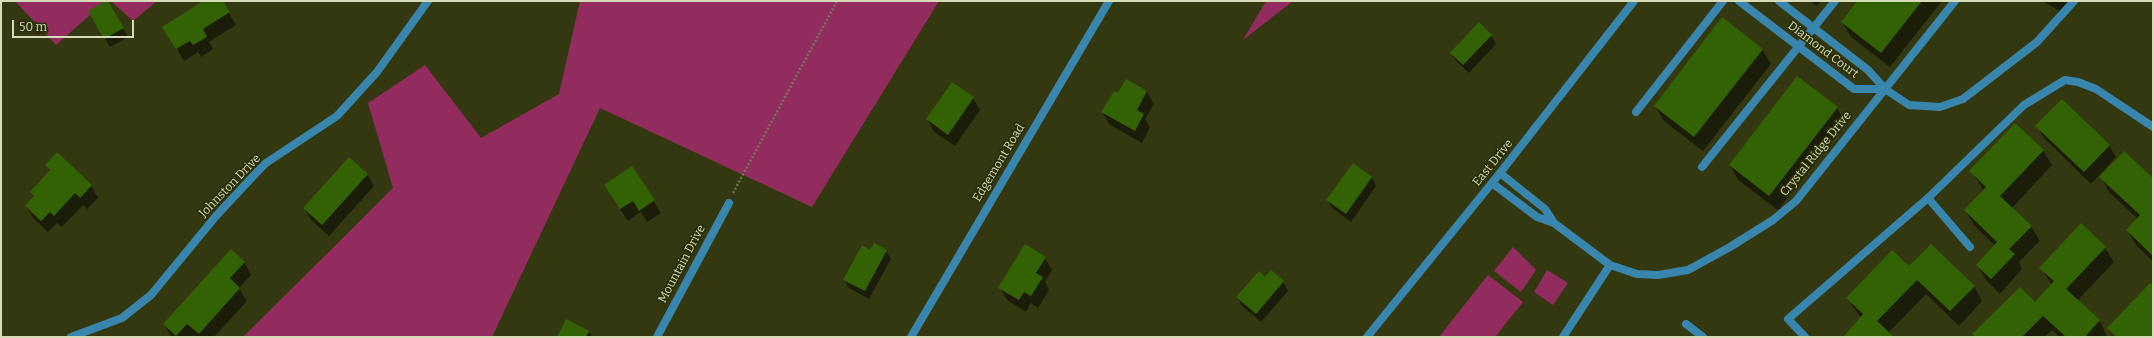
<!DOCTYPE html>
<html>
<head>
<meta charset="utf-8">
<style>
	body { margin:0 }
	#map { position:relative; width:2154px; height:338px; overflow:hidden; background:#343811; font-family:Bitter,serif }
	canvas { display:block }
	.frame { position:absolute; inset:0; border:2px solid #d6dcb7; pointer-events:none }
	.scale { position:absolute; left:12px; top:20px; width:122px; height:18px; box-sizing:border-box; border:2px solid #d6dcb7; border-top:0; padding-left:5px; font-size:12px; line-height:14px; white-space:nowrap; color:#d6dcb7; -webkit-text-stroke:3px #2a2e05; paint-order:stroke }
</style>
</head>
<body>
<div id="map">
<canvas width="2154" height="338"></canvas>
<div class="frame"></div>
<div class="scale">50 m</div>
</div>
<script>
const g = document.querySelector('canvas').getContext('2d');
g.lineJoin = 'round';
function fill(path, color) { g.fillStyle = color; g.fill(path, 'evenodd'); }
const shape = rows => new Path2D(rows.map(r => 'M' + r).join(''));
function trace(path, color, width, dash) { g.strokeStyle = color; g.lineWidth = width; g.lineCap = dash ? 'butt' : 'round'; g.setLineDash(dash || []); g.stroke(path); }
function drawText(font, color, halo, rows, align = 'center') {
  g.font = font + ' Bitter,serif'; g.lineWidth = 3.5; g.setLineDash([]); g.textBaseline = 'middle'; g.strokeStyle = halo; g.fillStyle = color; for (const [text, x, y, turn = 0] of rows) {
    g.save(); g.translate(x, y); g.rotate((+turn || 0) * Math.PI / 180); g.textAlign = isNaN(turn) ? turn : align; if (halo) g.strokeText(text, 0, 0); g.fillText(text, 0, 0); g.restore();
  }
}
fill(shape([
	[15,1,106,1,56,45],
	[111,1,157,1,133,21],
	[580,1,939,1,812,207,600,108,492,337,243,337,393,188,368,103,425,65,481,138,559,94],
	[1266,1,1293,1,1243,40],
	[1513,247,1536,270,1521,292,1494,271],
	[1547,270,1568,283,1553,305,1534,292],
	[1488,275,1523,302,1495,337,1439,337]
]), '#932c5e');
fill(shape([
	[107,1,128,37,110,47,89,11],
	[205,1,222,1,236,25,209,42,213,49,201,57,198,52,184,61,171,39],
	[1809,1,1821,1,1817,6],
	[1858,1,1942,1,1890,67,1851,37,1842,22],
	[2042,1,2073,1,2065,14],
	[1491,35,1496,44,1469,73,1456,61,1451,53],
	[1762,49,1771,64,1703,151,1664,121,1655,106],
	[1127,81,1147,92,1154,104,1145,119,1150,127,1142,143,1110,125,1102,112,1119,95],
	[973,98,980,110,955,146,934,132,927,119],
	[1837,108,1846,123,1778,210,1738,180,1730,165],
	[2037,126,2109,145,2116,157,2091,184,2044,138],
	[2043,150,2052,165,2012,208,2031,226,2040,241,2019,262,2022,269,2000,294,1986,280,1977,265,1995,246,1974,225,1965,210,1984,191,1971,171],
	[47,165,91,185,98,198,87,209,83,205,62,227,57,223,48,232,33,218,26,206,34,198,31,192,50,172],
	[632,167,661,213,647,222,641,212,628,221,612,197],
	[367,174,374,186,329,236,311,220,304,208],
	[1372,177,1376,186,1351,222,1332,208,1327,200],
	[2101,177,2153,180,2153,262,2136,245,2127,230,2138,219,2109,192],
	[2105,248,2114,262,2077,301,2100,321,2107,337,2060,337,2052,330,2045,337,1975,337,1973,335,2035,303,2052,285,2041,268],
	[871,251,886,251,891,259,869,299,849,288,844,280],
	[1045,258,1052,270,1045,282,1049,290,1038,308,1031,303,1026,312,1007,300,1000,288],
	[244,262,251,275,239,288,247,301,214,337,197,337,195,335,193,337,171,336,164,324],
	[1909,268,1974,286,1982,301,1959,326,1926,294,1888,333,1892,337,1843,337,1861,318,1847,298],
	[1271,272,1283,282,1288,291,1261,322,1242,306,1237,297,1265,278],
	[2153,287,2153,337,2114,337,2109,329],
	[589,332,592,337,559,337]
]), '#0007');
fill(shape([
	[105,1,108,1,124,28,104,39,88,11],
	[203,1,223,1,230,12,203,29,207,37,193,45,190,41,176,49,162,27],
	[1857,1,1922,1,1881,53,1841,22],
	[1722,17,1763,49,1694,137,1654,106],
	[1479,22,1492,35,1463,65,1450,53],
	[1797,76,1838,107,1769,196,1729,165],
	[1126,79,1147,91,1137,110,1144,114,1135,131,1101,112,1114,91,1118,93],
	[952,82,974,97,948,135,926,119],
	[2062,99,2110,145,2084,172,2035,126],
	[2015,123,2044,150,2000,196,2032,226,2009,249,2015,254,1991,279,1976,265,1997,242,1964,210,1986,187,1969,171],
	[2124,151,2153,178,2153,256,2126,230,2140,215,2099,177],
	[57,152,92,185,80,198,75,193,54,216,50,212,41,221,25,206,34,196,30,192,50,170,45,165],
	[349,157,368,174,322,225,303,208],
	[1353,163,1372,177,1346,214,1326,200],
	[632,166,655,200,639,211,633,201,620,209,604,185],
	[2081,223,2106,247,2066,289,2100,320,2085,337,2066,337,2043,316,2022,337,1975,337,1972,334,2020,287,2035,302,2054,281,2039,268],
	[874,243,887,250,865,291,843,280,862,245,870,250],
	[1025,244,1046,257,1036,273,1043,277,1031,296,1024,292,1019,300,998,288],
	[1931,244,1975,286,1950,311,1917,280,1877,321,1894,337,1843,337,1863,314,1846,298,1892,250,1909,266],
	[231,249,245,262,230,278,240,288,199,334,187,324,176,336,163,324],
	[1271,270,1284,281,1256,314,1236,297,1259,271,1265,277],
	[2150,283,2153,286,2153,335,2151,337,2116,337,2107,328],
	[566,319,589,331,586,337,557,337]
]), '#336205');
trace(shape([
	[733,193,837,1]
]), '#727751', 2.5, [2, 2]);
trace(shape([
	[1885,89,1909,105,1940,107,1963,99,2037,42,2074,1],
	[1636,112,1723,1],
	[1702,167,1835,1],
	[1928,198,1970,247],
	[1686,324,1703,337],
	[1563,337,1610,265]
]), '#3886ae', 8);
trace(shape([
	[1739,1,1854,89,1885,89],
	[1779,1,1868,70,1885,89],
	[1500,173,1545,209,1554,223],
	[1492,183,1537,217,1554,223,1610,265,1637,274,1658,275,1688,270,1730,247,1773,220,1796,201,1955,1],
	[657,337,729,203],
	[911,337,1109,1],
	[1367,337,1500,173,1634,1],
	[1805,337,1788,319,1928,198,2024,105,2065,80,2078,82,2096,89,2153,127]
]), '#3886ae', 8);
trace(shape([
	[71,337,122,318,151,295,216,216,258,171,266,163,337,116,377,72,428,1]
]), '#3886ae', 8);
drawText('12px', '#d6dcb7', '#2a2e05', [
	["Diamond Court",1823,50,37],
	["Crystal Ridge Drive",1816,154,-51],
	["Edgemont Road",999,163,-59],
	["East Drive",1493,163,-51],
	["Johnston Drive",230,186,-46],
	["Mountain Drive",682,264,-62]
]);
</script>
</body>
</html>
